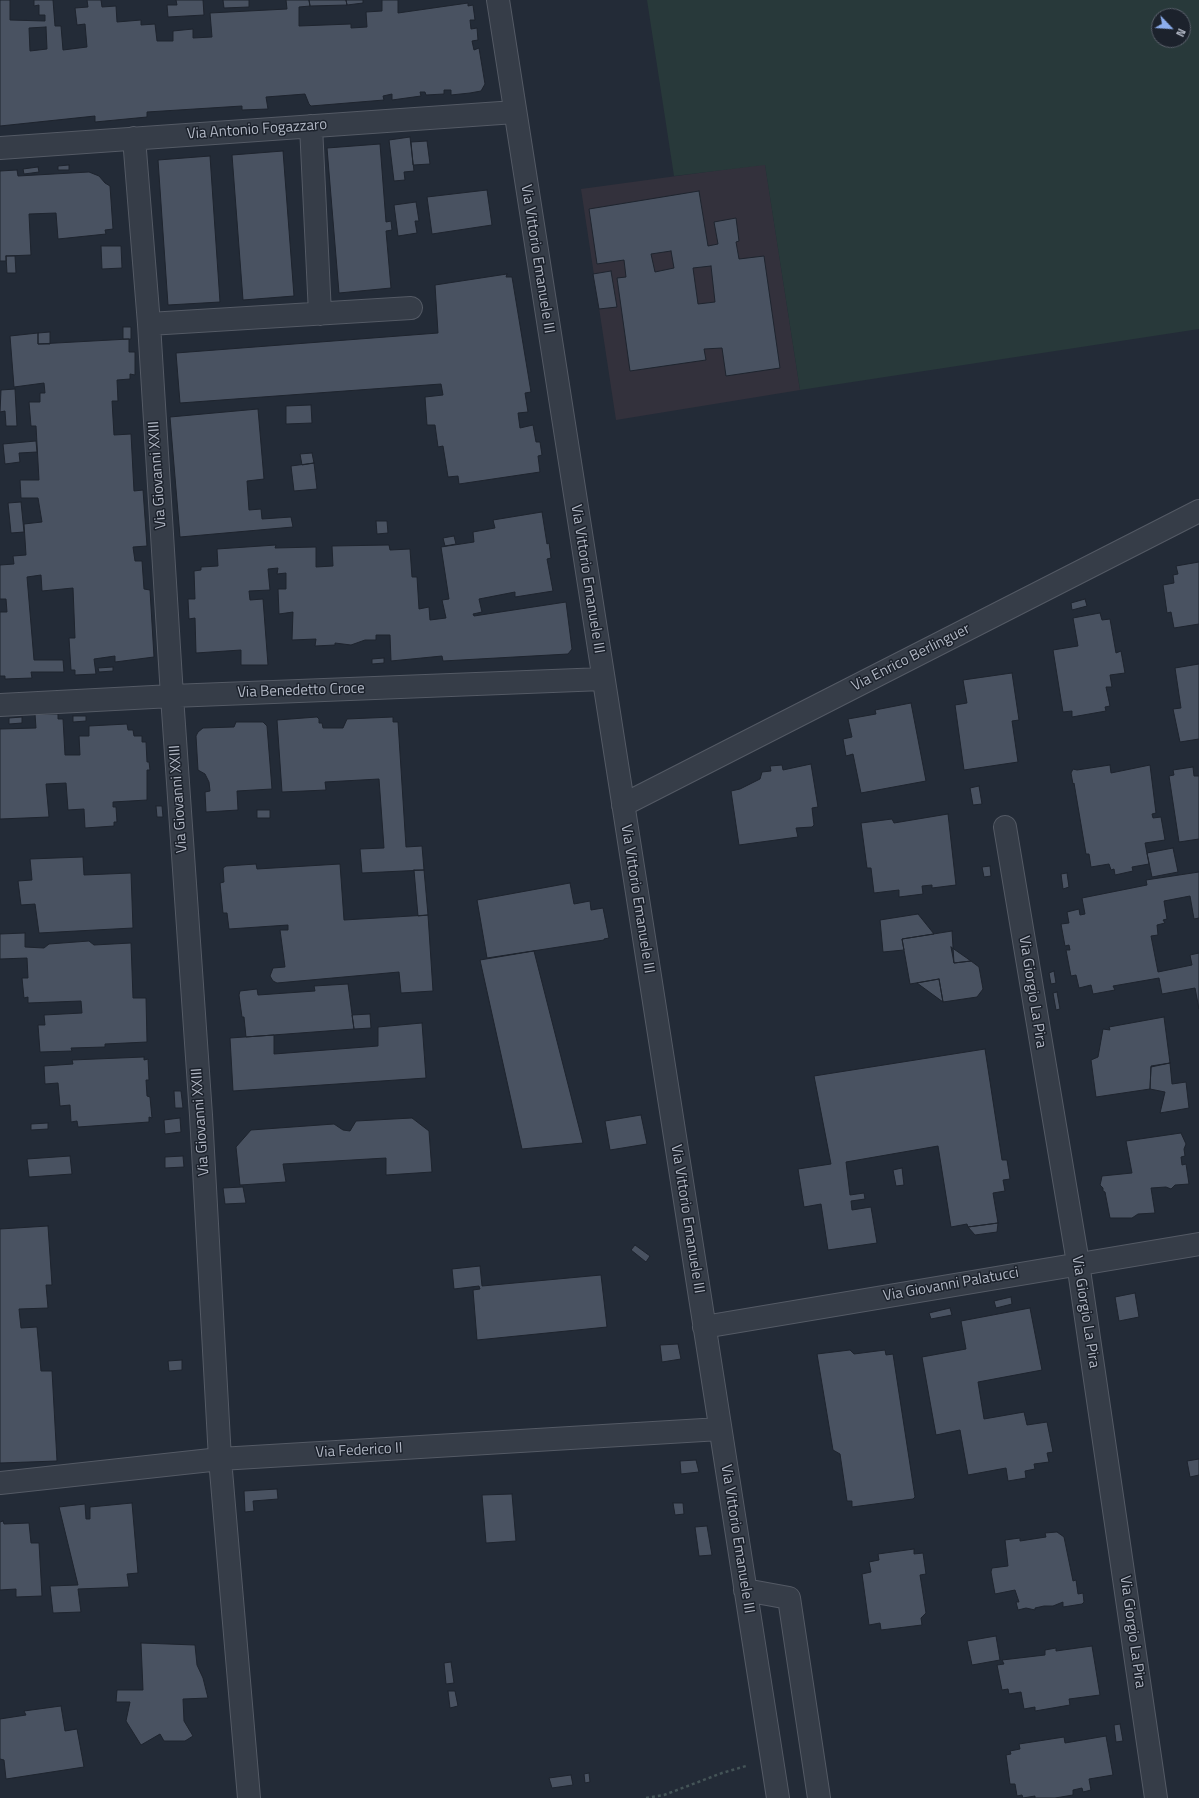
<!DOCTYPE html>
<html>
<head>
<meta charset="utf-8">
<style>
	body { margin:0 }
	#map { position:relative; width:1199px; height:1798px; overflow:hidden; background:#232b37; font-family:"Titillium Web",sans-serif }
	canvas { display:block }
	.north { position:absolute; left:1151px; top:8px; width:40px; height:40px; box-sizing:border-box; background:#1c222c; border:1px solid #585e69; border-radius:50%; rotate:115deg; font-size:11px; font-weight:700; line-height:16px; text-align:center; color:#b1b7c4 }
	.north::after { content:''; display:block; margin:auto; width:14px; height:18px; background:#8caeee; clip-path:polygon(50% 0,100% 100%,50% 72%,0 100%) }
</style>
</head>
<body>
<div id="map">
<canvas width="1199" height="1798"></canvas>
<div class="north">N</div>
</div>
<script>
const g = document.querySelector('canvas').getContext('2d');
g.lineJoin = 'round';
function fill(path, color) { g.fillStyle = color; g.fill(path, 'evenodd'); }
const shape = rows => new Path2D(rows.map(r => 'M' + r).join(''));
function trace(path, color, width, dash) { g.strokeStyle = color; g.lineWidth = width; g.lineCap = dash ? 'butt' : 'round'; g.setLineDash(dash || []); g.stroke(path); }
function drawText(font, color, halo, rows, align = 'center') {
  g.font = font + ' "Titillium Web",sans-serif'; g.lineWidth = 3; g.setLineDash([]); g.textBaseline = 'middle'; g.strokeStyle = halo; g.fillStyle = color; for (const [text, x, y, turn = 0] of rows) {
    g.save(); g.translate(x, y); g.rotate((+turn || 0) * Math.PI / 180); g.textAlign = isNaN(turn) ? turn : align; if (halo) g.strokeText(text, 0, 0); g.fillText(text, 0, 0); g.restore();
  }
}
fill(shape([
	[765,164,800,390,616,420,581,189]
]), '#33313c');
fill(shape([
	[647,0,1199,0,1199,329,800,390,765,165,674,176],
	[1159,16,1183,16,1183,40,1159,40]
]), '#28393a');
const building = shape([
	[0,0,10,0,10,20,45,21,45,15,39,15,39,5,34,6,34,0,53,0,55,26,61,26,63,50,87,47,85,24,77,25,75,8,88,7,87,0,101,0,102,7,116,6,117,22,141,20,141,25,155,24,157,41,173,41,173,31,193,29,193,38,212,37,210,13,287,9,286,0,309,0,310,6,299,7,299,26,351,24,351,28,367,27,366,12,382,11,382,0,398,0,398,13,468,3,468,6,473,5,475,20,470,20,471,29,477,28,478,40,472,41,474,50,479,48,485,84,481,91,470,93,451,95,451,90,444,90,444,94,426,95,425,92,420,92,421,96,392,100,392,94,383,96,384,100,311,106,309,104,305,94,266,97,268,109,242,110,242,106,147,112,147,117,95,122,95,116,0,126,0,0],
	[46,27,47,49,30,51,29,28,46,27],
	[176,0,203,0,204,15,168,17,167,5,177,5,176,0],
	[223,0,249,0,249,7,224,8,223,0],
	[309,0,346,0,347,5,310,6,309,0],
	[346,0,363,0,363,3,347,5,346,0],
	[410,137,414,171,404,172,405,180,394,181,389,140,410,137],
	[427,141,430,164,413,165,411,142,427,141],
	[380,144,386,222,391,221,392,230,386,231,391,288,339,293,327,148,380,144],
	[283,151,294,296,243,300,232,155,283,151],
	[210,156,220,302,168,305,158,160,210,156],
	[69,165,69,170,58,170,58,166,69,165],
	[38,167,39,172,24,174,23,169,38,167],
	[17,170,18,176,89,172,99,176,105,183,110,186,113,229,105,230,106,234,58,239,56,213,29,214,31,255,6,256,6,261,0,261,0,171,17,170],
	[487,190,492,225,432,234,427,197,487,190],
	[699,191,708,246,718,244,714,222,736,218,739,241,736,242,739,259,764,256,780,368,726,376,722,348,704,349,706,360,630,371,617,278,626,277,624,260,597,264,589,209,699,191],
	[671,251,674,268,655,272,651,254,671,251],
	[711,266,715,302,698,304,693,268,711,266],
	[416,202,419,221,415,221,417,233,398,236,394,205,416,202],
	[101,246,121,246,122,268,102,269,101,246],
	[6,256,15,256,16,273,7,273,6,256],
	[611,271,617,307,599,309,593,274,611,271],
	[507,274,506,277,512,277,531,392,525,393,528,412,518,413,520,428,533,425,536,442,540,442,542,455,538,456,540,472,459,484,458,476,448,477,443,446,438,447,435,425,427,425,425,397,443,395,441,384,180,403,176,353,438,333,435,285,507,274],
	[123,327,131,327,131,339,123,339,123,327],
	[50,332,50,344,38,344,38,333,50,332],
	[38,333,38,344,129,339,129,352,135,352,135,375,130,374,130,379,117,380,118,401,112,401,114,435,131,434,134,491,143,490,147,546,133,547,135,561,142,561,144,589,150,590,154,657,115,662,115,656,94,659,96,674,75,675,75,670,71,670,69,638,75,638,73,588,42,591,41,575,27,577,34,660,63,660,64,672,31,672,32,678,5,679,5,676,0,676,0,612,7,612,6,599,0,599,0,565,14,564,13,556,26,555,24,524,42,522,38,498,21,498,20,480,39,480,36,426,31,426,29,402,40,402,40,393,45,393,44,383,14,387,10,336,38,333],
	[15,389,17,426,6,426,5,411,0,412,1,390,15,389],
	[311,405,312,423,286,424,286,406,311,405],
	[258,409,264,479,247,481,249,510,261,509,262,519,291,517,293,527,180,537,170,417,258,409],
	[36,441,37,452,19,453,20,462,5,464,3,444,36,441],
	[312,453,314,463,302,465,300,454,312,453],
	[314,463,317,489,294,491,291,466,314,463],
	[21,502,24,532,11,533,8,503,21,502],
	[542,512,547,544,549,543,551,558,547,559,553,591,515,597,515,592,479,599,482,612,473,614,474,616,566,602,572,649,568,654,443,661,442,656,391,661,390,635,376,635,376,640,365,640,351,645,335,643,335,645,315,646,316,639,292,640,293,612,279,614,278,589,286,589,286,573,277,574,278,568,268,569,270,590,249,591,250,600,263,599,268,665,241,665,241,650,196,653,195,618,189,619,188,599,195,599,194,571,201,570,201,567,218,566,217,549,276,545,275,548,316,547,316,567,333,566,332,546,389,545,390,550,410,549,412,577,417,577,419,609,429,607,430,620,446,618,442,600,449,599,441,547,474,542,473,532,495,528,493,520,542,512],
	[376,521,387,521,388,533,377,534,376,521],
	[454,536,456,544,445,546,443,538,454,536],
	[1199,562,1199,624,1174,628,1171,612,1167,613,1163,585,1174,583,1173,575,1178,574,1176,566,1199,562],
	[1085,599,1087,606,1072,610,1071,603,1085,599],
	[1100,613,1102,620,1110,619,1116,653,1121,651,1125,673,1110,675,1112,687,1106,687,1110,706,1105,707,1106,711,1072,717,1072,711,1063,712,1053,650,1078,646,1073,618,1100,613],
	[384,658,384,663,372,664,372,659,384,658],
	[1199,664,1199,739,1180,742,1173,709,1181,708,1175,668,1199,664],
	[113,667,113,671,99,672,98,668,113,667],
	[1012,673,1019,720,1012,721,1018,762,964,770,955,705,967,703,963,680,1012,673],
	[911,703,926,781,861,793,853,754,846,756,843,739,852,737,848,719,876,714,875,710,911,703],
	[35,714,58,714,58,719,63,719,65,755,80,755,79,736,89,736,89,726,127,724,128,730,133,730,134,736,142,736,142,742,146,742,147,762,149,762,150,770,147,770,147,800,113,802,113,807,116,807,117,822,114,822,114,826,85,828,84,809,68,810,66,783,46,784,49,817,0,819,0,729,36,728,35,714],
	[73,716,86,716,86,721,73,722,73,716],
	[22,717,22,723,9,724,9,718,22,717],
	[317,717,319,719,319,723,322,723,323,728,343,728,347,719,393,717,393,722,398,722,406,847,422,846,424,870,362,873,360,849,384,848,379,779,325,782,326,790,282,792,277,720,317,717],
	[236,722,263,722,267,726,272,789,237,791,238,810,206,812,205,792,210,791,209,782,205,774,198,770,196,736,198,732,203,728,234,727,236,722],
	[811,764,818,807,812,808,814,825,812,827,796,828,798,837,739,845,731,791,740,789,760,779,762,772,771,771,770,766,782,765,783,770,811,764],
	[1110,765,1111,773,1150,765,1156,813,1152,814,1153,818,1161,817,1165,840,1145,843,1149,864,1132,867,1133,871,1115,875,1114,869,1111,870,1109,864,1091,867,1089,854,1086,854,1074,783,1073,784,1071,773,1073,769,1077,770,1110,765],
	[1193,767,1194,776,1199,776,1199,839,1179,842,1169,776,1174,775,1173,770,1193,767],
	[979,786,982,804,973,805,970,788,979,786],
	[156,806,162,806,163,817,157,817,156,806],
	[257,810,270,810,270,818,257,818,257,810],
	[948,814,956,885,932,888,932,885,922,886,923,894,899,897,899,890,874,893,871,868,867,868,861,823,892,819,894,823,948,814],
	[1173,848,1178,872,1152,877,1147,853,1173,848],
	[83,857,84,875,131,873,133,928,39,933,35,904,21,905,18,881,32,880,30,859,83,857],
	[256,864,257,869,340,864,344,920,428,915,433,991,401,993,399,972,277,983,273,981,270,976,273,968,285,967,280,930,288,930,288,925,229,929,227,913,223,913,220,883,224,882,223,868,226,866,256,864],
	[990,866,991,876,984,877,982,867,990,866],
	[414,870,424,870,428,915,418,916,414,870],
	[1199,872,1199,918,1194,919,1190,896,1164,901,1167,919,1163,920,1165,923,1157,925,1158,935,1151,936,1158,972,1192,965,1190,955,1199,953,1199,1009,1195,988,1162,994,1159,978,1113,986,1115,990,1093,994,1091,985,1079,988,1076,975,1071,976,1066,950,1070,950,1069,945,1065,946,1061,924,1069,923,1067,912,1079,909,1080,915,1085,914,1082,898,1147,885,1146,880,1199,872],
	[1067,873,1069,887,1063,889,1061,874,1067,873],
	[570,883,574,904,590,901,591,910,603,908,609,938,604,939,604,940,487,958,477,900,570,883],
	[918,914,934,934,902,939,904,950,883,952,880,920,918,914],
	[952,931,954,963,971,961,979,967,983,989,977,997,943,1002,939,979,910,984,902,939,952,931],
	[25,933,25,947,44,948,49,944,89,941,94,945,131,943,133,998,146,998,147,1042,105,1044,105,1047,71,1048,72,1051,40,1052,38,1025,45,1025,44,1015,82,1013,81,1001,28,1003,28,997,24,998,22,978,28,978,27,958,0,959,0,934,25,933],
	[951,947,971,961,954,963,951,947],
	[534,951,583,1143,522,1149,480,960,534,951],
	[1054,971,1056,983,1051,984,1049,973,1054,971],
	[939,979,943,1002,917,983,939,979],
	[348,984,354,1029,246,1037,244,1017,242,1017,239,995,240,991,257,989,258,995,315,991,314,986,348,984],
	[1057,992,1060,1009,1056,1010,1053,993,1057,992],
	[370,1014,371,1028,354,1029,352,1015,370,1014],
	[1164,1017,1170,1063,1151,1066,1150,1089,1096,1097,1091,1060,1098,1057,1103,1029,1110,1030,1109,1027,1164,1017],
	[422,1023,426,1078,233,1091,230,1038,274,1035,274,1054,378,1046,378,1027,422,1023],
	[985,1049,1002,1160,1007,1160,1010,1179,1003,1180,1005,1191,993,1193,998,1223,968,1227,967,1224,951,1227,938,1146,846,1162,850,1195,864,1193,865,1199,851,1201,852,1210,871,1207,877,1243,828,1250,821,1204,804,1207,798,1169,831,1164,814,1076,985,1049],
	[144,1057,144,1060,148,1059,149,1080,146,1080,147,1096,150,1097,152,1118,149,1117,149,1122,78,1127,77,1121,71,1122,70,1105,60,1106,58,1083,45,1084,44,1066,73,1064,72,1060,144,1057],
	[1170,1063,1172,1084,1186,1082,1189,1108,1160,1113,1165,1092,1150,1089,1151,1067,1170,1063],
	[174,1091,181,1091,183,1108,175,1108,174,1091],
	[641,1115,647,1144,610,1150,605,1121,641,1115],
	[180,1118,181,1132,165,1134,164,1120,180,1118],
	[412,1118,429,1131,432,1172,386,1175,386,1158,283,1164,286,1182,240,1185,236,1147,251,1130,334,1124,343,1130,350,1131,356,1121,412,1118],
	[48,1123,48,1129,31,1130,31,1124,48,1123],
	[1181,1133,1186,1144,1184,1149,1185,1156,1181,1157,1182,1165,1186,1164,1189,1184,1175,1185,1171,1189,1166,1187,1151,1188,1155,1213,1138,1214,1132,1218,1110,1218,1105,1192,1103,1191,1103,1188,1100,1185,1101,1181,1102,1176,1132,1173,1126,1141,1181,1133],
	[70,1156,72,1174,29,1177,27,1159,70,1156],
	[183,1156,184,1167,165,1168,165,1157,183,1156],
	[902,1168,904,1185,896,1186,893,1170,902,1168],
	[243,1187,246,1203,225,1204,223,1188,243,1187],
	[998,1223,997,1232,975,1235,968,1227,998,1223],
	[48,1226,52,1285,46,1285,48,1308,19,1309,21,1328,37,1327,41,1371,52,1371,57,1461,0,1463,0,1229,48,1226],
	[635,1245,650,1256,646,1262,631,1250,635,1245],
	[480,1266,482,1286,601,1275,607,1327,477,1340,473,1290,480,1289,479,1286,454,1289,452,1269,480,1266],
	[1135,1293,1139,1317,1119,1321,1115,1297,1135,1293],
	[1011,1297,1012,1304,996,1308,994,1301,1011,1297],
	[950,1308,952,1315,931,1319,929,1313,950,1308],
	[1030,1308,1042,1370,978,1382,984,1419,1024,1412,1027,1425,1047,1422,1053,1452,1047,1453,1049,1462,1034,1464,1035,1469,1025,1471,1026,1478,1008,1481,1006,1468,968,1475,960,1430,936,1435,922,1357,966,1349,961,1321,1030,1308],
	[678,1344,681,1359,662,1362,660,1345,678,1344],
	[850,1350,854,1354,885,1350,886,1355,893,1354,915,1497,913,1499,852,1507,852,1501,847,1501,840,1454,833,1450,817,1354,850,1350],
	[182,1360,182,1370,169,1371,168,1361,182,1360],
	[1199,1459,1199,1475,1190,1477,1187,1461,1199,1459],
	[696,1460,699,1472,681,1474,680,1461,696,1460],
	[277,1489,278,1499,253,1501,254,1511,245,1512,244,1491,277,1489],
	[512,1494,516,1541,486,1543,482,1495,512,1494],
	[132,1503,138,1573,127,1574,129,1587,78,1589,81,1612,53,1613,50,1586,78,1585,59,1507,85,1504,86,1519,90,1519,90,1507,132,1503],
	[673,1503,683,1503,684,1514,675,1515,673,1503],
	[3,1521,4,1524,29,1523,31,1543,39,1543,42,1596,16,1597,16,1589,0,1590,0,1522,3,1521],
	[707,1526,712,1555,699,1556,695,1527,707,1526],
	[1057,1532,1064,1537,1073,1581,1076,1580,1078,1594,1083,1593,1084,1602,1082,1604,1063,1607,1063,1602,1053,1606,1044,1606,1035,1608,1035,1610,1026,1608,1018,1610,1016,1602,1019,1602,1015,1590,995,1594,991,1572,992,1568,1008,1566,1005,1540,1020,1538,1020,1541,1046,1537,1045,1533,1057,1532],
	[914,1549,914,1554,923,1553,926,1574,920,1575,926,1613,921,1618,922,1625,881,1630,880,1623,869,1625,862,1574,871,1572,869,1562,879,1560,878,1554,914,1549],
	[996,1636,1000,1660,972,1665,967,1641,996,1636],
	[141,1643,195,1645,197,1665,203,1678,208,1698,183,1699,184,1721,193,1736,185,1741,164,1741,160,1734,141,1745,126,1721,130,1702,116,1702,117,1690,143,1690,141,1643],
	[1092,1646,1100,1695,1069,1699,1070,1705,1035,1711,1035,1707,1024,1709,1021,1692,1009,1694,1008,1689,1002,1690,997,1665,1004,1664,1002,1660,1045,1655,1045,1650,1056,1648,1056,1651,1092,1646],
	[451,1662,454,1683,446,1684,444,1663,451,1662],
	[448,1691,455,1691,458,1706,450,1708,448,1691],
	[61,1706,65,1731,77,1729,84,1767,6,1779,4,1760,0,1759,0,1719,26,1715,24,1711,61,1706],
	[1120,1724,1123,1741,1116,1742,1114,1725,1120,1724],
	[1106,1736,1113,1775,1089,1779,1091,1790,1083,1792,1082,1788,1073,1790,1073,1795,1055,1798,1035,1798,1035,1796,1023,1798,1022,1795,1017,1796,1015,1784,1010,1784,1006,1755,1011,1754,1010,1751,1020,1749,1019,1744,1064,1737,1065,1743,1106,1736],
	[589,1773,590,1782,585,1783,584,1774,589,1773],
	[571,1775,573,1785,552,1788,549,1778,571,1775]
]);
fill(building, '#495261');
trace(building, '#1e242e', 1);
const minor = shape([
	[498,0,778,1798],
	[311,126,320,314],
	[134,138,149,324,172,696,201,1115,220,1459,249,1798],
	[0,148,515,112],
	[149,324,411,308],
	[0,705,172,696,603,679],
	[623,805,1199,511],
	[1005,827,1078,1263,1156,1798],
	[704,1327,1199,1244],
	[0,1483,220,1459,720,1429],
	[745,1590,789,1598,819,1798]
]);
trace(minor, '#545a65', 24);
trace(shape([
	[646,1798,664,1795,722,1773,746,1766]
]), '#445457', 2.5, [3, 3]);
trace(minor, '#363d48', 22);
drawText('15px', '#b1b7c4', '#1c222c', [
	["Via Antonio Fogazzaro",257,130,-4],
	["Via Vittorio Emanuele III",537,259,81],
	["Via Giovanni XXIII",158,475,-94],
	["Via Vittorio Emanuele III",587,579,81],
	["Via Enrico Berlinguer",911,658,-27],
	["Via Benedetto Croce",301,691,-2],
	["Via Giovanni XXIII",179,799,-94],
	["Via Vittorio Emanuele III",637,899,81],
	["Via Giorgio La Pira",1032,992,81],
	["Via Giovanni XXIII",201,1122,-94],
	["Via Vittorio Emanuele III",687,1219,81],
	["Via Giovanni Palatucci",951,1285,-10],
	["Via Giorgio La Pira",1085,1312,81],
	["Via Federico II",359,1451,-3],
	["Via Vittorio Emanuele III",737,1539,81],
	["Via Giorgio La Pira",1132,1632,82]
]);
</script>
</body>
</html>
